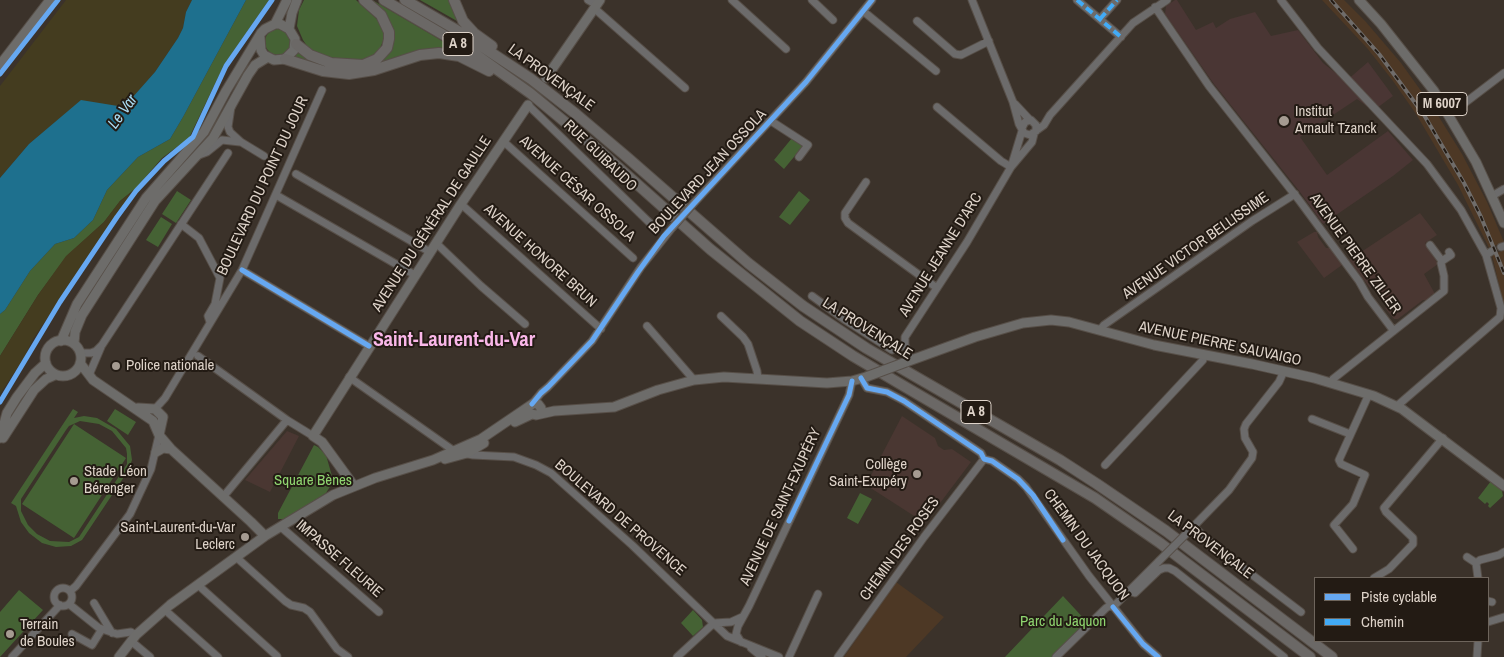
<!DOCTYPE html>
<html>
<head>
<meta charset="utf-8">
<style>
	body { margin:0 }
	#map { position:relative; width:1504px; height:657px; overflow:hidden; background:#3b322a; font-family:"Archivo Narrow",sans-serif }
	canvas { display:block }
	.legend { position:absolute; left:1314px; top:577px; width:175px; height:65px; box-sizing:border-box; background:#231b14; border:1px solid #6e655c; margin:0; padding:6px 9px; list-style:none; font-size:15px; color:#ded3c9 }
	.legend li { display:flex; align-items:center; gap:10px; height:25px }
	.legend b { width:25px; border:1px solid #6e655c }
</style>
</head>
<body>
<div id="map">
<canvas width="1504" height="657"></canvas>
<ul class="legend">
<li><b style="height:6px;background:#66a8f1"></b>Piste cyclable</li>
<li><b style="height:6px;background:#42abf6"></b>Chemin</li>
</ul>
</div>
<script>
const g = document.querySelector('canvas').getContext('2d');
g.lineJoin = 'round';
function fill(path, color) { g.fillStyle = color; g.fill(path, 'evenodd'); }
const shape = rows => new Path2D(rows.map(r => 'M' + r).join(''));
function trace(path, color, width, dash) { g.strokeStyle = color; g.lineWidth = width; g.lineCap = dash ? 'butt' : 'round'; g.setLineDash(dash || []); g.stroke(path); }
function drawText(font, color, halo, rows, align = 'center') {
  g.font = font + ' "Archivo Narrow",sans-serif'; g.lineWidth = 4; g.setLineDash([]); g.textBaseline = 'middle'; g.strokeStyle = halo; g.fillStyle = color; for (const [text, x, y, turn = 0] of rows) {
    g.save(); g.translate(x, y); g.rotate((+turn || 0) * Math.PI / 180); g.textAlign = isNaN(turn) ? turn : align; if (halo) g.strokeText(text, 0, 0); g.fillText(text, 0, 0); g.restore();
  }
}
fill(shape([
	[1322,0,1344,0,1366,22,1401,63,1434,109,1462,154,1487,202,1504,242,1489,248,1458,185,1416,114,1393,81,1367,48],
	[1504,250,1504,306,1492,255],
	[896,582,944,617,906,657,844,657]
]), '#4d3825');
fill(shape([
	[1420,213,1437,235,1425,243,1438,264,1424,274,1435,294,1431,295,1431,298,1427,300,1423,300,1398,319,1394,319,1385,308,1389,306,1374,285,1370,288,1349,260],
	[1314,232,1317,232,1318,237,1326,248,1330,248,1342,265,1324,278,1297,242],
	[902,416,935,438,938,446,944,450,952,449,971,462,925,523,866,485],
	[287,431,299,436,270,492,245,480]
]), '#4a3732');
fill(shape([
	[1175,0,1177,0,1196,30,1213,22,1216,28,1230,19,1255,12,1271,36,1298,30,1323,63,1346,81,1368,62,1393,96,1373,111,1357,99,1300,137,1327,175,1388,131,1413,160,1393,176,1323,224,1300,192,1214,84,1165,14,1166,6]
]), '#4a3634');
fill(shape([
	[246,0,269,0,224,65,189,138,162,158,136,188,120,201,104,222,67,256,38,295,0,356,0,314,5,310,30,271,55,244,74,238,93,220,107,190,138,157,170,139,183,117],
	[304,0,356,0,381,23,384,31,383,41,378,53,369,59,358,61,342,60,327,57,309,49,303,40,297,26,299,10],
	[420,0,450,0,457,21],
	[374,1,461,52,378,67,339,71,293,58,299,51,311,61,331,68,379,63,389,53,392,29,389,19,382,10,374,3],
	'265 42a13 13 0 1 1 26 0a13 13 0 1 1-26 0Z',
	[792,138,803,146,784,169,774,160],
	[177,191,191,200,176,223,162,214],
	[799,191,810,200,790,225,779,217],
	[161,217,172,224,158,247,146,240],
	[73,409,78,412,74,418,84,416,97,418,116,429,130,446,132,460,128,471,82,540,71,546,56,547,42,543,29,533,21,522,16,506,11,503],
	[80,421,99,424,112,431,126,448,127,454,127,464,79,537,69,542,50,541,37,534,28,525,21,511,21,499,66,430,69,426],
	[115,409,136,422,128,435,107,421],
	[74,424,126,458,74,538,22,504],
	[314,445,318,447,326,455,332,476,331,485,326,493,317,499,285,519,278,519,278,513],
	[1491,481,1502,491,1503,496,1490,508,1488,506,1489,504,1487,502,1485,504,1478,498],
	[860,493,872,499,858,524,847,518],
	[19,590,43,610,0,657,0,612],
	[1063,596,1088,623,1055,657,1005,657],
	[693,610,702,620,703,627,693,636,681,623]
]), '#456234');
fill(shape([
	[66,0,192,0,186,12,183,28,178,38,155,72,124,108,81,101,29,144,0,178,0,86],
	[136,188,33,339,24,358,0,394,0,356,38,295,66,256,104,222,120,201]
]), '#443c1f');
fill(shape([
	[192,0,246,0,183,117,170,139,138,157,107,190,93,220,74,238,55,244,30,271,5,310,0,314,0,178,29,144,81,100,124,107,155,72,178,38,183,28,186,12]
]), '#1e708e');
const minor = shape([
	[588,0,597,5],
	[732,0,786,49],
	[812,0,833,20],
	[972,0,1013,102,1019,124,1024,133,1030,135,1044,125,1050,115,1133,23,1167,0],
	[1077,0,1121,37],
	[1281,0,1318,48,1427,164,1461,210,1486,255],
	[1155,7,1209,86,1299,200,1359,281,1368,297,1393,330],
	[594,8,685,88],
	[863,11,936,71],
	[1100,19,1117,0],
	[917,21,955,54,961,55,989,41],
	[1015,104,1030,120],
	[528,105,653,226],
	[231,107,228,127,230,132,241,142,264,156],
	[937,107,1001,161,1011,167],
	[1449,115,1504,73],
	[771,121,808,145,799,157],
	[1022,128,1025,122,1031,120,1036,125,1036,131],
	[503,141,633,258],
	[199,155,207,152,222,140,240,142],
	[1012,164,1022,131],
	[296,174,430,252],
	[866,182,845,213,845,218,848,223,937,288],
	[276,195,415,275],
	[1492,196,1504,189],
	[694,203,806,82,872,0],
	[461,204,601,329],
	[181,224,199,238,220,278,215,304,208,316,210,322],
	[436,243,481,286,525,324],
	[1430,245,1442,261],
	[1501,247,1504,246],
	[242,270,369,346],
	[812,296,845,320,892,350,905,345],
	[721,316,743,337,748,344,757,371,758,379],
	[647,326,694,380],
	[1100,330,1104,325,1252,221,1295,194],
	[80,353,91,353,96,351,102,345,228,153],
	[198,356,287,420,313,436],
	[911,360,905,345,905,337,967,242,1011,167,1032,142,1034,134],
	[89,375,101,347],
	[349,377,454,451,473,455,514,457,536,465,551,473,632,545,727,636,779,657],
	[861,378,867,388,887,392,904,401,981,453,984,459],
	[1331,383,1333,379,1444,291,1444,276,1441,263,1442,261,1451,255,1449,252],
	[532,404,541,393,548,387,592,341,641,267,672,228],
	[1397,406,1500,317,1501,308,1486,255,1492,251],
	[155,409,165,398,242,270,322,90],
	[1312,419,1350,434],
	[984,459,992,461,1018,479,1026,487,1089,576,1143,644,1158,657],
	[1105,465,1203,360,1204,356],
	[223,497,287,420],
	[1193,526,1213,545,1301,612],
	[281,527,379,612],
	[1190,530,1229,490,1252,458,1253,452,1245,438,1244,429,1246,424,1279,382,1284,371],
	[1353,549,1334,525,1353,504,1365,475,1341,464,1339,460,1369,394],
	[236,557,285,601,291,605,304,608,310,612,337,649,348,657],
	[1467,557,1476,563,1480,560,1499,555,1504,552],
	[1476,563,1478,578],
	[1374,578,1389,569,1413,544,1413,538,1386,512,1384,508,1443,438],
	[198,585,277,656],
	'54 597a9 9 0 1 1 18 0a9 9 0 1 1-18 0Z',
	[70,591,76,586,130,514,151,469,159,435],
	[1129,591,1135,593,1159,570,1164,568,1169,568,1175,571,1284,657],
	[1488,601,1492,602],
	[94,603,112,633],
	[69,604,99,628,117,634,131,632,136,635],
	[1113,607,1159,561],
	[165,610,218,657],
	[1488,622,1504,617],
	[714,623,731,622,742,617],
	[72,634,92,645,102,629],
	[131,641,150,657],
	[741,642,736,634,738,626,749,606,849,395,852,381],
	[751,648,762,657],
	[12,657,60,605],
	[677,657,714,623],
	[789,657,818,594],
	[838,657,924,537,984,459],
	[1056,657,1106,608,1111,605],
	[1477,657,1478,641]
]);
const major = shape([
	[1359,0,1381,24,1434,91,1476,162,1504,223],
	[275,24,287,0],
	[289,29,292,13,297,0],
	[0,65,50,0],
	[546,78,600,0],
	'45 358a18 18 0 1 1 36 0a18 18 0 1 1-36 0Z',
	[61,341,77,304,146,198,204,132,226,91,261,33,265,29,275,24,280,24,289,29,295,39,294,50,285,59,274,60,264,55,261,50,260,37],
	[74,344,75,332,82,315,155,201,213,138,248,75,255,65,268,57],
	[906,362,975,337,1023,323,1051,320,1069,322,1154,345,1252,364,1314,378,1374,396,1402,409,1504,486],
	[80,363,93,380,153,421,159,435,171,449,251,522,265,536],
	[138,408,155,409,163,417,159,435],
	[515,422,532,414,536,415,554,411,614,407,658,390,694,380,724,377,827,383,852,381,866,377],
	[0,438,7,413,17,397,35,373,46,363],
	[3,438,34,390,46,379,55,375],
	[156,452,163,448,171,449],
	[445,459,467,453,484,443],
	[354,486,322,442,313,436,461,204,528,105],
	[119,657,136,635,170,605,265,536,333,495,375,478,433,460,481,439,534,403,538,404,541,408]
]);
const highway = shape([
	[384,0,471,51,530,93,600,151,710,249,800,321,853,356,902,385,1095,498,1160,543,1310,657],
	[405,0,460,32,531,79,576,114,628,158,748,263,803,306,866,348,1060,460,1097,484,1166,531,1332,657],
	[454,0,463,21,474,33,492,46],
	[296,44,310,55,331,63,363,65,377,59,387,48,389,39,389,32,381,15,364,0],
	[285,59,323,71,349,74,374,70,420,55,439,53,459,56,489,71]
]);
trace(minor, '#574f48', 9);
trace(major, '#574f48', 11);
trace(highway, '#574f48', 12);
trace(minor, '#6c6b6b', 7);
trace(major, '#6d6c6a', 9);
trace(highway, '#6b6866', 10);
const rail = shape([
	[1331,0,1379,54,1424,115,1464,183,1481,217,1504,273]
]);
trace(rail, '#6f6c6a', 4);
trace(rail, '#231b14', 2, [5.5]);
const minorBridge = shape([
	[672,228,694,203],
	[1159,561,1190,530]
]);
const majorBridge = shape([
	[866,377,906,362]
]);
trace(minorBridge, '#574f48', 9, []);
trace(majorBridge, '#574f48', 11, []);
trace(minorBridge, '#6c6b6b', 7);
trace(majorBridge, '#6d6c6a', 9);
trace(shape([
	[1077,0,1121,37],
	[1100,19,1117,0]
]), '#42abf6', 4, [8, 4]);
trace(shape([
	[0,74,58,0],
	[242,270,369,346],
	[861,378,867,388,887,392,904,401,981,453,984,459,992,461,1018,479,1033,495,1063,540],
	[0,402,60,302,117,217,136,191,164,161,193,137,226,66,272,0],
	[532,404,541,393,548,387,592,341,638,272,664,236,806,82,872,0],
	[789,521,849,395,852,381],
	[1113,607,1143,644,1158,657]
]), '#66a8f1', 5);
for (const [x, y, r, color] of [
	[1284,121,6,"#a59b91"],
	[116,366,5,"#a59b91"],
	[917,474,5,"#a59b91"],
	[74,481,5,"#a59b91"],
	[245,537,5,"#a59b91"],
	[10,634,5,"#a59b91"]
]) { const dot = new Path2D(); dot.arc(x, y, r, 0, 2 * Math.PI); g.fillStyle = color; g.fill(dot); trace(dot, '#231b14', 2); }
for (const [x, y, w] of [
	[458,44,30],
	[1442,104,50],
	[976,412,30]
]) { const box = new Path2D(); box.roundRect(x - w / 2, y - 11.5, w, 23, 4); g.fillStyle = '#231b14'; g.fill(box); trace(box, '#ded3c9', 1); }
drawText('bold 14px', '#ded3c9', null, [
	["A 8",458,44],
	["M 6007",1442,104],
	["A 8",976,412]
]);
drawText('15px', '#ded3c9', '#231b14', [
	["LA PROVENÇALE",551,78,36],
	["RUE GUIBAUDO",600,156,44],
	["BOULEVARD JEAN OSSOLA",708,172,-47],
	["BOULEVARD DU POINT DU JOUR",263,186,-65],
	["AVENUE CÉSAR OSSOLA",577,189,42],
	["AVENUE DU GÉNÉRAL DE GAULLE",432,224,-57],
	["AVENUE VICTOR BELLISSIME",1196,246,-35],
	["AVENUE PIERRE ZILLER",1355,254,54],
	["AVENUE JEANNE D'ARC",941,255,-58],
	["AVENUE HONORE BRUN",540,256,42],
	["LA PROVENÇALE",867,329,32],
	["AVENUE PIERRE SAUVAIGO",1220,344,12],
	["AVENUE DE SAINT-EXUPÉRY",781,507,-65],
	["BOULEVARD DE PROVENCE",620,518,41],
	["CHEMIN DU JACQUON",1086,545,54],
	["LA PROVENÇALE",1210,545,37],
	["CHEMIN DES ROSES",900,549,-54],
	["IMPASSE FLEURIE",339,559,41]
]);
drawText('15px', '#ded3c9', '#231b14', [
	["Institut",1295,112],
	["Arnault Tzanck",1295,129],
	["Police nationale",126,366],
	["Collège",907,465,"right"],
	["Saint-Exupéry",907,482,"right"],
	["Stade Léon",84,472],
	["Bérenger",84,489],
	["Saint-Laurent-du-Var",235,528,"right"],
	["Leclerc",235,545,"right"],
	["Terrain",20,625],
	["de Boules",20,642]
], 'left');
drawText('15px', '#8fd570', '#231b14', [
	["Square Bènes",313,481],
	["Parc du Jaquon",1063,622]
]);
drawText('italic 16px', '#aadbf2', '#231b14', [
	["Le Var",123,112,-54]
]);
drawText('bold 20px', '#fab7e9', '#231b14', [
	["Saint-Laurent-du-Var",454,341]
]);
</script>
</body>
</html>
